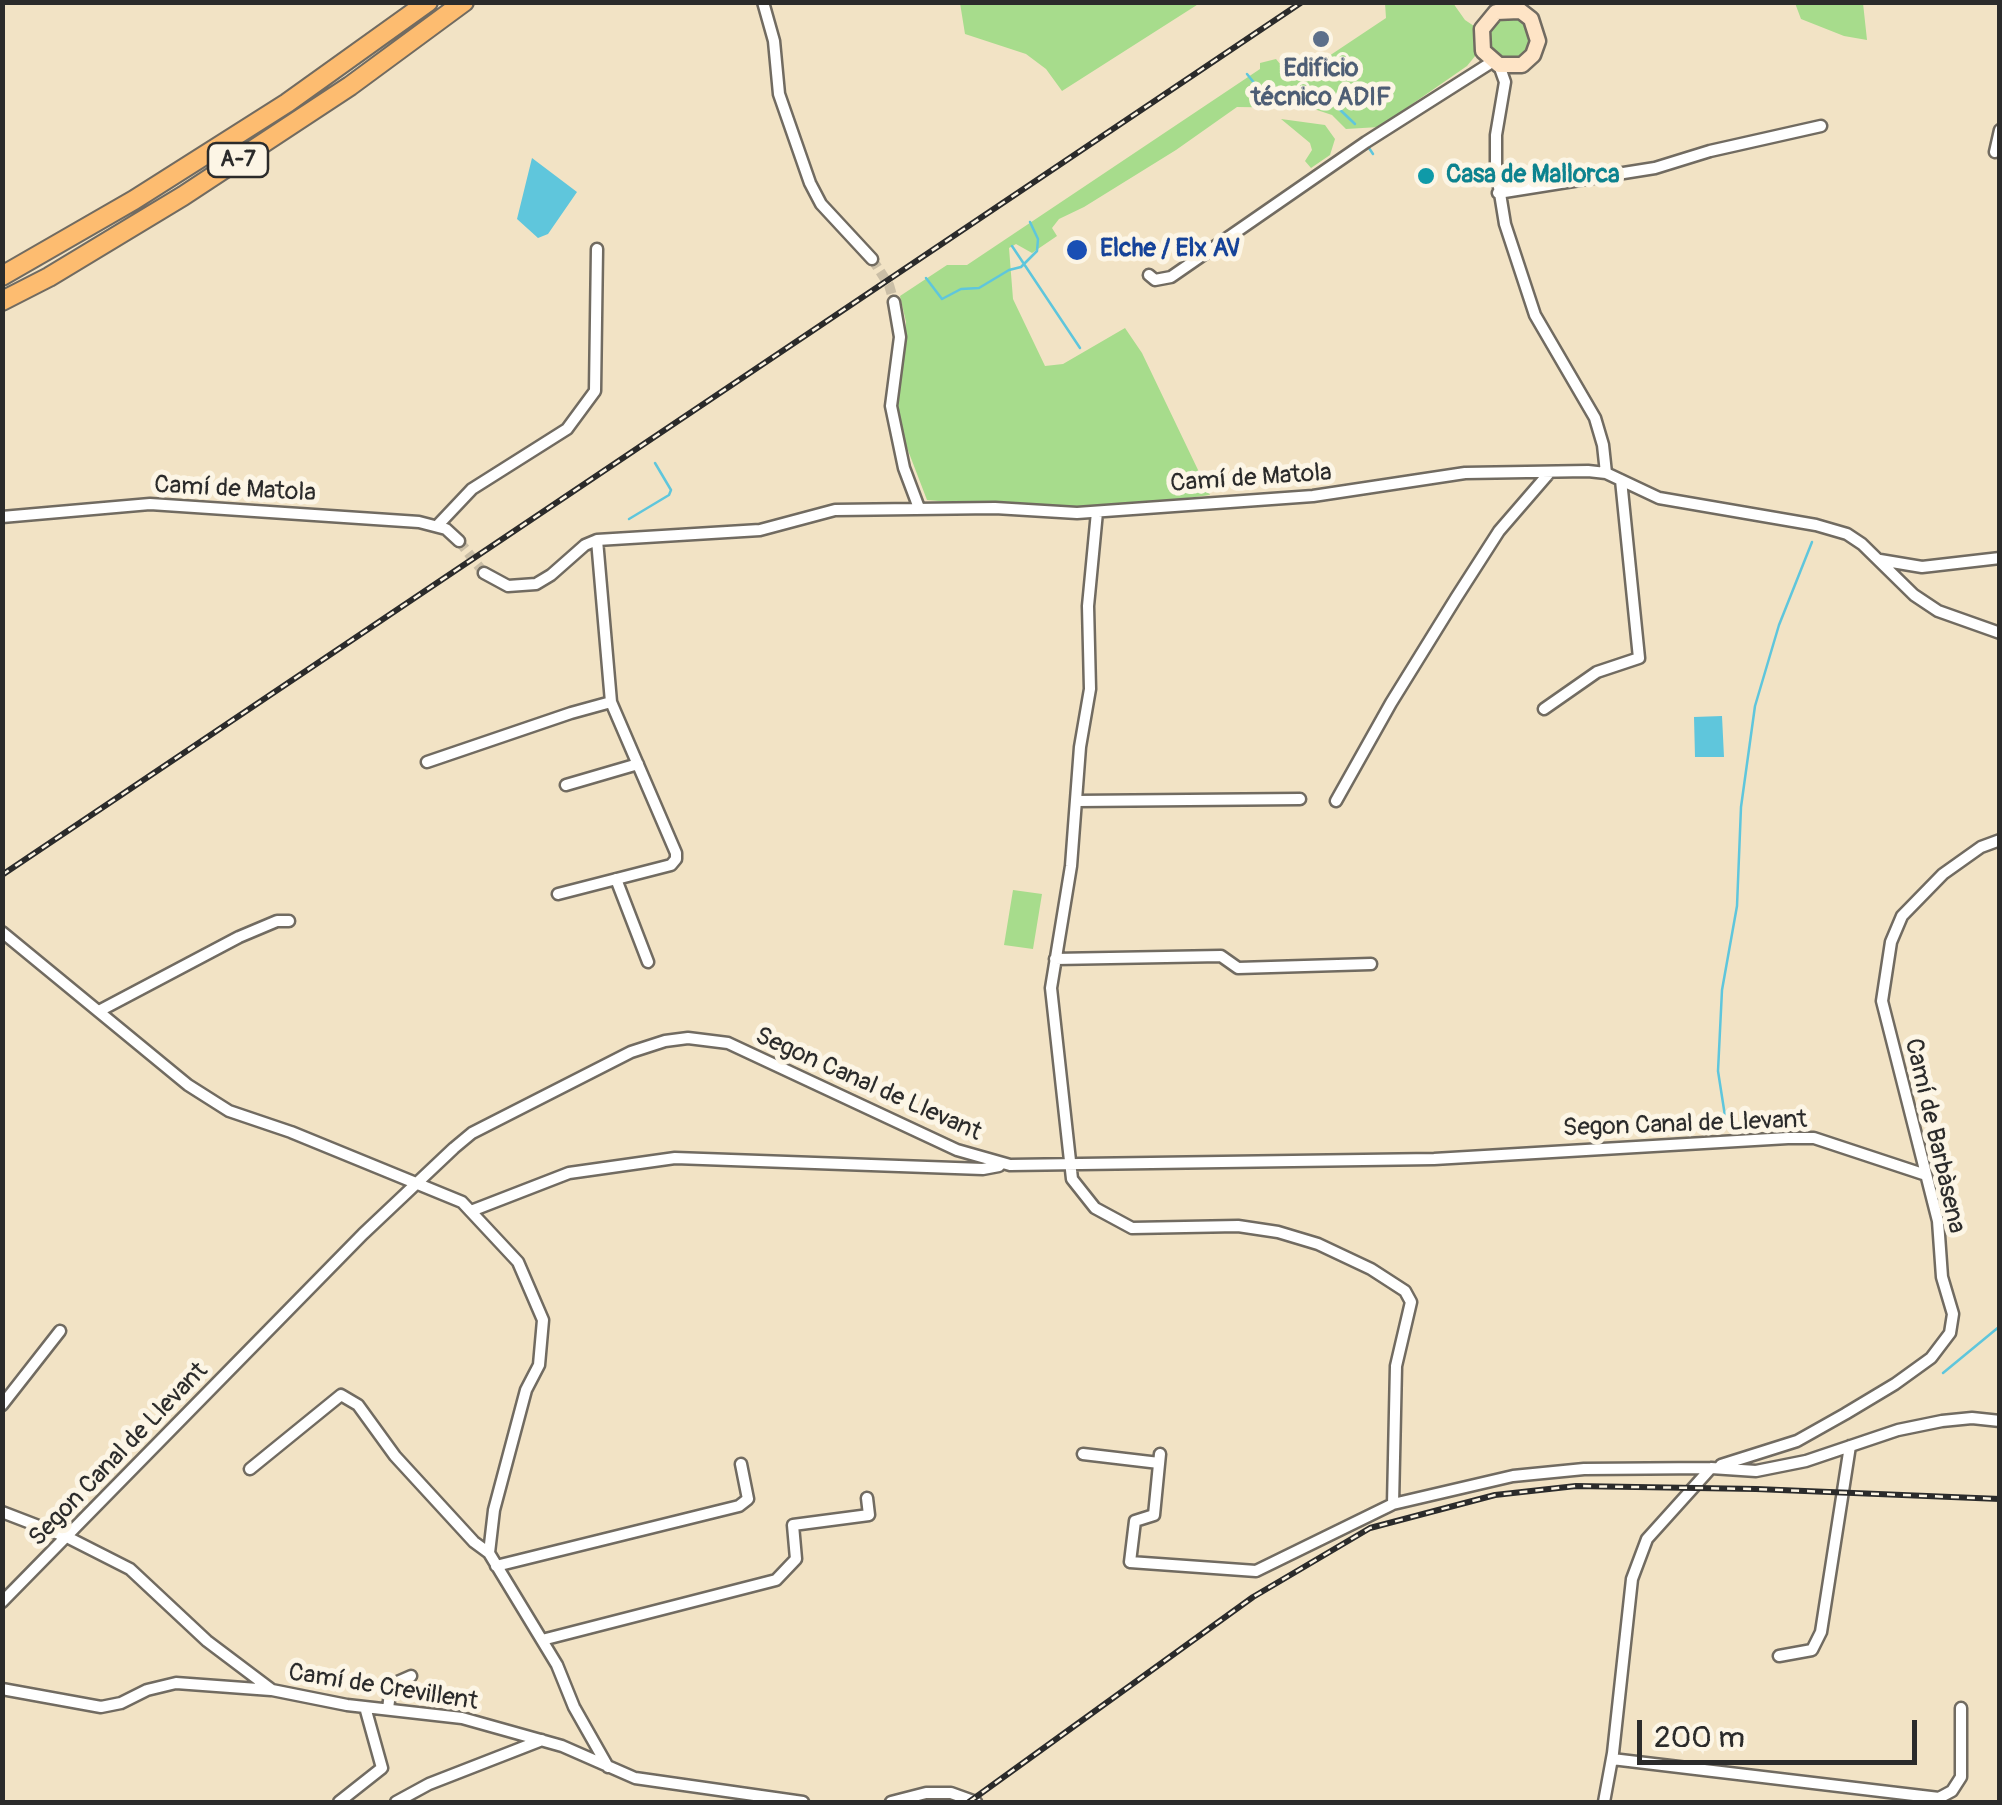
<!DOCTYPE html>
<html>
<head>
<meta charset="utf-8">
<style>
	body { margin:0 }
	#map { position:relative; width:2002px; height:1805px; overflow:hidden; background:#f2e3c5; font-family:Pangolin,sans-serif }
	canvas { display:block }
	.frame { position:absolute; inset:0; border:5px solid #2b2b2b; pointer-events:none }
	.scale { position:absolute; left:1637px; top:1720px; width:280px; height:45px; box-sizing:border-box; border:5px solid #2b2b2b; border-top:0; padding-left:12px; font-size:30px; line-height:35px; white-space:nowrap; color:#2b2b2b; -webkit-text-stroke:8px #fcf5e5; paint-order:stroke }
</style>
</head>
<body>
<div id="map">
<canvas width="2002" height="1805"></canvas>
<div class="frame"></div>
<div class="scale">200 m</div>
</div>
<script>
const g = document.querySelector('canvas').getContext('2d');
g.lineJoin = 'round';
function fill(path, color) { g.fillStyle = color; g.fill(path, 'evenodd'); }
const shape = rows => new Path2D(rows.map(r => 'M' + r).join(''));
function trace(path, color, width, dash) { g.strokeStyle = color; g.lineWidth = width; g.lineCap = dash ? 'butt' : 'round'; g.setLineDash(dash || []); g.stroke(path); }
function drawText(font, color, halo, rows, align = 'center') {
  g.font = font + ' Pangolin,sans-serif'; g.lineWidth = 10; g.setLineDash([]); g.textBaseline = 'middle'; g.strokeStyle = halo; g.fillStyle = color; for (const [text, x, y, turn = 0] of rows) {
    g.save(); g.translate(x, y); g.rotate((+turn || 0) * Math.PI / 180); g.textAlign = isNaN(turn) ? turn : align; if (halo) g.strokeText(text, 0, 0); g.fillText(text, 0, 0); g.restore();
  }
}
fill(shape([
	[960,3,960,2,1200,3,1062,91,1046,69,1026,54,965,34],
	[1385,3,1453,3,1465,20,1480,30,1480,50,1467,66,1379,127,1346,129,1332,115,1311,108,1237,107,1176,150,1084,207,1059,219,1052,228,1057,236,1032,253,1016,244,1009,248,1013,299,1045,366,1063,364,1125,328,1142,353,1210,495,1077,513,927,500,891,406,903,365,906,322,900,296,947,265,967,265,1260,69,1260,63,1276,59,1293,80,1386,18],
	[1795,3,1863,3,1867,40,1844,36,1801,19],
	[1517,12,1536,37,1521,62,1491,58,1484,29,1487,23],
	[1281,119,1325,125,1335,139,1330,155,1311,168,1305,161,1312,150,1310,143],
	[1013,890,1042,894,1033,949,1004,945]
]), '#a7dc8c');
fill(shape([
	[532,158,577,192,548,234,538,238,517,219],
	[1722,716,1724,757,1695,757,1694,717]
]), '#5fc6dc');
trace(shape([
	[1247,74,1263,94,1335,105,1355,124],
	[1369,148,1373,154],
	[1012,246,1080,348],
	[926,278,942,299,961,289,979,288,1009,270,1021,267,1037,251,1038,239,1030,222],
	[629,519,669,495,671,490,655,463],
	[1725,1116,1718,1071,1722,990,1737,906,1741,807,1755,706,1779,625,1812,542],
	[1943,1373,2000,1326]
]), '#5fc6dc', 2.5);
trace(shape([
	[872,259,889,285,894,302],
	[459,541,484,573]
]), '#cabea6', 10, [10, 5]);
const minor = shape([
	[763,2,774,41,779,94,810,183,821,204,872,259],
	[1499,65,1505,82,1496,135,1496,169,1505,224,1535,315,1595,418,1603,445,1606,473],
	[1995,152,2000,130],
	[1498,193,1655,168,1710,151,1821,126],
	[1149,275,1155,280,1171,277,1366,142,1492,62],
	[894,302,900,337,891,406,904,468,919,508],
	[1097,512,1088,606,1090,689,1080,747,1071,866,1051,988,1072,1179,1095,1208,1132,1228,1238,1226,1278,1232,1318,1244,1371,1269,1405,1291,1411,1302,1396,1366,1393,1504],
	[2,517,150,504,419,522,446,529,459,541],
	[437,526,472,489,567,429,595,391,597,249],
	[1880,560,1922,567,2000,558],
	[484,573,508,586,536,584,551,575,585,545,597,540,760,530,835,510,995,508,1077,513,1313,496,1465,473,1588,471,1606,473,1659,498,1816,525,1847,534,1862,544,1914,595,1938,611,2000,633],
	[1544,709,1597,672,1639,658,1621,480],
	[427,762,571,713,611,702],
	[566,785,638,764],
	[1077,801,1300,799],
	[1336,801,1391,703,1456,598,1499,531,1550,472],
	[616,879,648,962],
	[558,894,671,865,676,859,676,853,611,702,597,540],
	[2,932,188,1085,229,1111,291,1132,462,1202,518,1262,543,1320,539,1365,526,1390,494,1510,489,1553,557,1665,574,1707,608,1767],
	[1055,959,1221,956,1238,968,1371,964],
	[99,1011,239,937,277,921,289,921],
	[471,1211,569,1173,675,1158,983,1169,999,1166],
	[2,1405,60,1331],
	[1083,1454,1159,1463],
	[1160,1454,1154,1515,1135,1521,1130,1562,1256,1571,1393,1504,1513,1476,1584,1469,1711,1468,1756,1471,1806,1461,1898,1430,1942,1421,1972,1418,2000,1421],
	[1721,1465,1797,1441,1845,1414,1895,1384,1931,1358,1950,1333,1953,1314,1942,1277,1938,1221,1882,1001,1891,942,1902,916,1943,874,1981,847,2000,840],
	[250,1469,341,1395,358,1405,395,1456,474,1542,489,1553],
	[2,1512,67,1537,130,1569,207,1641,272,1690,347,1705,462,1718,562,1746,635,1778,803,1802],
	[496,1566,739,1506,748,1499,741,1464],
	[2,1602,363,1234,454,1148,472,1133,631,1052,665,1041,688,1038,728,1043,957,1150,1010,1165,1434,1159,1788,1138,1814,1138,1926,1175],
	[542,1640,776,1580,796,1559,793,1525,869,1515,867,1498],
	[1779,1656,1812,1650,1821,1632,1850,1446],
	[2,1689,101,1707,121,1703,147,1690,176,1683,271,1690],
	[388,1709,390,1693,395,1683,411,1676],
	[1612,1759,1939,1798,1952,1791,1961,1777,1961,1708],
	[339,1802,382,1768,365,1707],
	[396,1802,429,1784,542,1740],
	[891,1802,926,1793,951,1793,976,1802],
	[1604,1802,1613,1753,1632,1579,1647,1539,1711,1468]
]);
const secondary = shape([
	[1509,2,1531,19,1538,41,1533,55,1522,65,1499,65,1483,51,1482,29,1496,12,1519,11]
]);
const motorway = shape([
	[2,276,134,200,287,103,428,2],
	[2,301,49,277,183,196,350,86,464,2]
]);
trace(minor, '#716b61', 15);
trace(secondary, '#716b61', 19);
trace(motorway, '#716b61', 22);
trace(minor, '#fff', 10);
trace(secondary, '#fee4c6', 14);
trace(motorway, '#fdbc70', 18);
const rail = shape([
	[2,875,1302,2],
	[969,1802,1253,1597,1370,1528,1495,1495,1576,1486,1756,1489,2000,1499]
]);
trace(rail, '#2b2b2b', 6);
trace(rail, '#fcf5e5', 2.5, [8]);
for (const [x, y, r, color] of [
	[1321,39,10,"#5c6f8a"],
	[1426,176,10,"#0f9aa8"],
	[1077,250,12,"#1a4fb4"]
]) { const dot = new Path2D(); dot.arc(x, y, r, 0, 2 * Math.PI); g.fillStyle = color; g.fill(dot); trace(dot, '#fcf5e5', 4); }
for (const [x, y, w] of [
	[238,160,60]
]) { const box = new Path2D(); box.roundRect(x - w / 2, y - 17, w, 34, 8); g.fillStyle = '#fcf5e5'; g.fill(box); trace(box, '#2b2b2b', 2.5); }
drawText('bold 22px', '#2b2b2b', null, [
	["A-7",238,160]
]);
drawText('bold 25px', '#4e5e75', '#fcf5e5', [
	["Edificio",1321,70],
	["técnico ADIF",1321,99]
]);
drawText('bold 25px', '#0d838f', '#fcf5e5', [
	["Casa de Mallorca",1446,176]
], 'left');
drawText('bold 25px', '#164399', '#fcf5e5', [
	["Elche / Elx AV",1100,250]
], 'left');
drawText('25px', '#2b2b2b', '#fcf5e5', [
	["Camí de Matola",1251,479,-4],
	["Camí de Matola",235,490,3],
	["Segon Canal de Llevant",868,1085,24],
	["Segon Canal de Llevant",1685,1125,-2],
	["Camí de Barbàsena",1934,1136,77],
	["Segon Canal de Llevant",119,1455,-46],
	["Camí de Crevillent",383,1688,9]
]);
</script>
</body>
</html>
